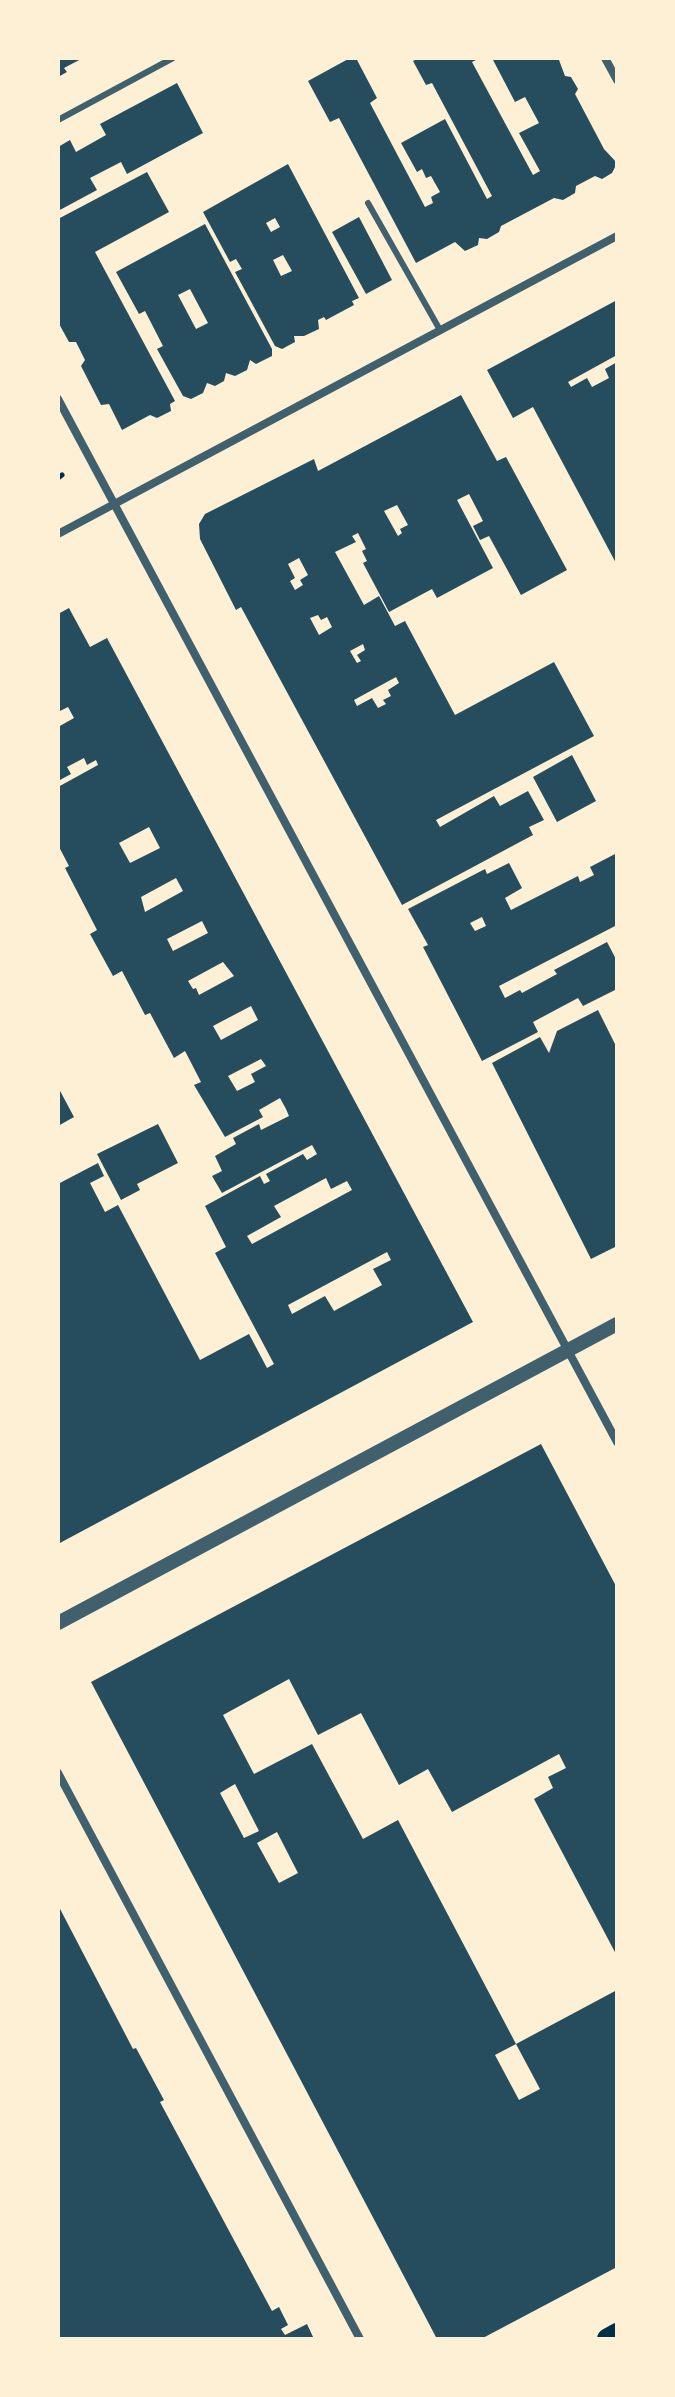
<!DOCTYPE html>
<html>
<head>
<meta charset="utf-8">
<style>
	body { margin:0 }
	#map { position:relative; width:675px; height:2397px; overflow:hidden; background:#fdf0d5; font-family:Commissioner,sans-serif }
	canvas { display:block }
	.frame { position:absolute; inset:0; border:60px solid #fdf0d5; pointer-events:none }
</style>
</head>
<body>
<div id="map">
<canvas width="675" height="2397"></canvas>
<div class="frame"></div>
</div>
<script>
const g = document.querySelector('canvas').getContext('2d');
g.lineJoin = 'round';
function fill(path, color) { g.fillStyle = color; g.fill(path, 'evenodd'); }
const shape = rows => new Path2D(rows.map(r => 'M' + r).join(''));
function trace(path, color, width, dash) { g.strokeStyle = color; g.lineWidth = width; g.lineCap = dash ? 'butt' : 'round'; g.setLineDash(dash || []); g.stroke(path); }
fill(shape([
	[58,58,83,58,64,68,67,72,58,77],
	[350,58,356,58,377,98,370,103,425,207,433,203,431,197,440,192,431,176,426,178,422,169,417,172,401,143,445,119,487,199,492,196,432,83,426,85,413,61,419,58,480,58,472,62,533,175,540,171,519,133,539,123,525,97,515,102,492,58,559,60,565,76,571,77,578,89,575,94,604,149,617,163,612,173,602,179,595,176,576,186,575,193,563,200,554,198,501,226,499,232,487,239,479,238,478,245,465,251,455,242,416,263,339,118,330,122,308,81],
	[177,83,203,133,127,174,121,162,90,178,97,190,58,211,58,147,70,140,76,152,106,135,100,124],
	[288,164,359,298,352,301,354,305,326,320,324,317,318,320,319,329,304,336,294,336,295,342,282,349,275,346,235,272,242,269,236,259,230,262,203,212],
	[275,218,280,227,271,232,266,223],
	[283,255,292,271,281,276,273,260],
	[147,172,169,212,95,252,175,401,170,404,171,411,157,418,150,415,122,430,109,404,101,405,81,366,85,360,76,342,69,342,58,322,58,219],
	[359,217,392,280,366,294,332,232],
	[205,224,272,349,272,356,256,364,250,360,247,370,235,376,226,373,224,381,215,386,207,383,203,393,191,399,183,396,157,349,163,346,145,311,139,314,116,272],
	[190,289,208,323,196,329,178,295],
	[617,300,617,355,568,382,571,387,587,378,592,387,609,378,605,369,617,362,617,565,533,407,513,418,487,370],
	[461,395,497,461,506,457,567,570,521,595,489,536,480,540,473,526,483,521,469,494,457,500,493,568,437,598,432,589,389,612,363,563,367,561,362,551,366,549,358,533,352,536,356,542,335,552,364,605,379,596,395,626,405,621,455,715,554,662,594,736,436,820,440,827,494,796,500,806,528,791,544,820,529,827,533,835,402,905,241,607,236,610,200,539,199,524,205,514,314,459,318,471],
	[397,505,408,525,400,529,402,533,398,536,384,511],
	[299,558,308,575,300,580,303,585,295,590,290,581,295,578,288,564],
	[318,615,321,620,327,617,332,627,319,635,310,618],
	[363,644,365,650,357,655,361,661,357,663,350,651],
	[396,677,399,683,388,690,391,696,383,700,386,704,378,708,372,698,357,706,354,700],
	[69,608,90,647,107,638,473,1322,58,1544,58,1184,98,1163,104,1176,90,1183,105,1212,118,1205,200,1360,249,1334,267,1368,274,1364,215,1253,226,1247,205,1206,260,1176,264,1184,270,1181,266,1174,303,1154,307,1160,317,1154,312,1145,222,1193,212,1176,222,1171,215,1156,236,1144,233,1138,259,1124,261,1130,289,1116,286,1109,280,1098,259,1110,263,1117,225,1137,194,1085,201,1082,185,1051,174,1058,150,1013,145,1015,122,971,113,976,90,934,97,930,65,868,69,866,58,845,58,787,98,765,96,760,87,765,84,758,67,767,71,774,58,781,58,727,74,718,68,707,58,712,58,614],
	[149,827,160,848,130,863,119,843],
	[176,878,183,891,145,912,141,897],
	[202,921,208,933,173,951,167,939],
	[223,962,234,976,199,995,196,988,193,989,188,981],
	[251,1006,258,1020,221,1040,213,1026],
	[261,1059,266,1066,251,1074,255,1082,237,1091,228,1076],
	[326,1178,331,1189,347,1181,352,1190,252,1244,247,1236,281,1217,274,1206],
	[387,1252,391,1260,373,1269,382,1285,334,1311,325,1296,292,1314,288,1305],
	[572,755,596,801,557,822,533,777],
	[617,853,617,925,499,986,505,998,520,990,522,993,557,974,554,970,607,942,617,961,617,989,583,1006,578,998,533,1022,538,1032,482,1061,423,947,428,945,408,909,485,869,487,874,509,863,522,888,505,898,511,910,578,876,580,882,594,875,590,867],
	[482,917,486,926,475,931,470,923],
	[598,1010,617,1048,617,1246,591,1259,492,1063,540,1037,549,1053,557,1031],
	[58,1087,74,1117,58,1126],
	[158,1124,178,1163,137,1184,140,1190,121,1200,97,1154],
	[541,1444,617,1588,617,1956,534,1799,553,1788,548,1777,566,1768,559,1754,452,1812,428,1769,399,1785,361,1713,318,1735,289,1679,223,1715,254,1774,312,1744,363,1839,398,1820,516,2044,617,1990,617,2267,481,2339,437,2339,91,1682],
	[235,1784,259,1831,244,1838,220,1793],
	[277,1832,298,1873,279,1883,257,1843],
	[516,2044,540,2089,519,2100,495,2055],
	[58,1905,133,2049,136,2048,164,2100,160,2102,272,2311,279,2307,288,2325,281,2329,285,2335,307,2324,314,2339,58,2339]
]), '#264d5e');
trace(shape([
	[58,478,62,475]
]), '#003049', 5);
trace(shape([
	[58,120,173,58],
	[368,203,440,330]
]), '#3f606c', 6);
trace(shape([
	[605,58,617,80],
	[58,399,617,1442],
	[58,534,617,236],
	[58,1773,360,2339]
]), '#3f606c', 8);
trace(shape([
	[58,1623,617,1324]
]), '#3f606c', 14);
trace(shape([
	[608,2339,617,2334]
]), '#003049', 22);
</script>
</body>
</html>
